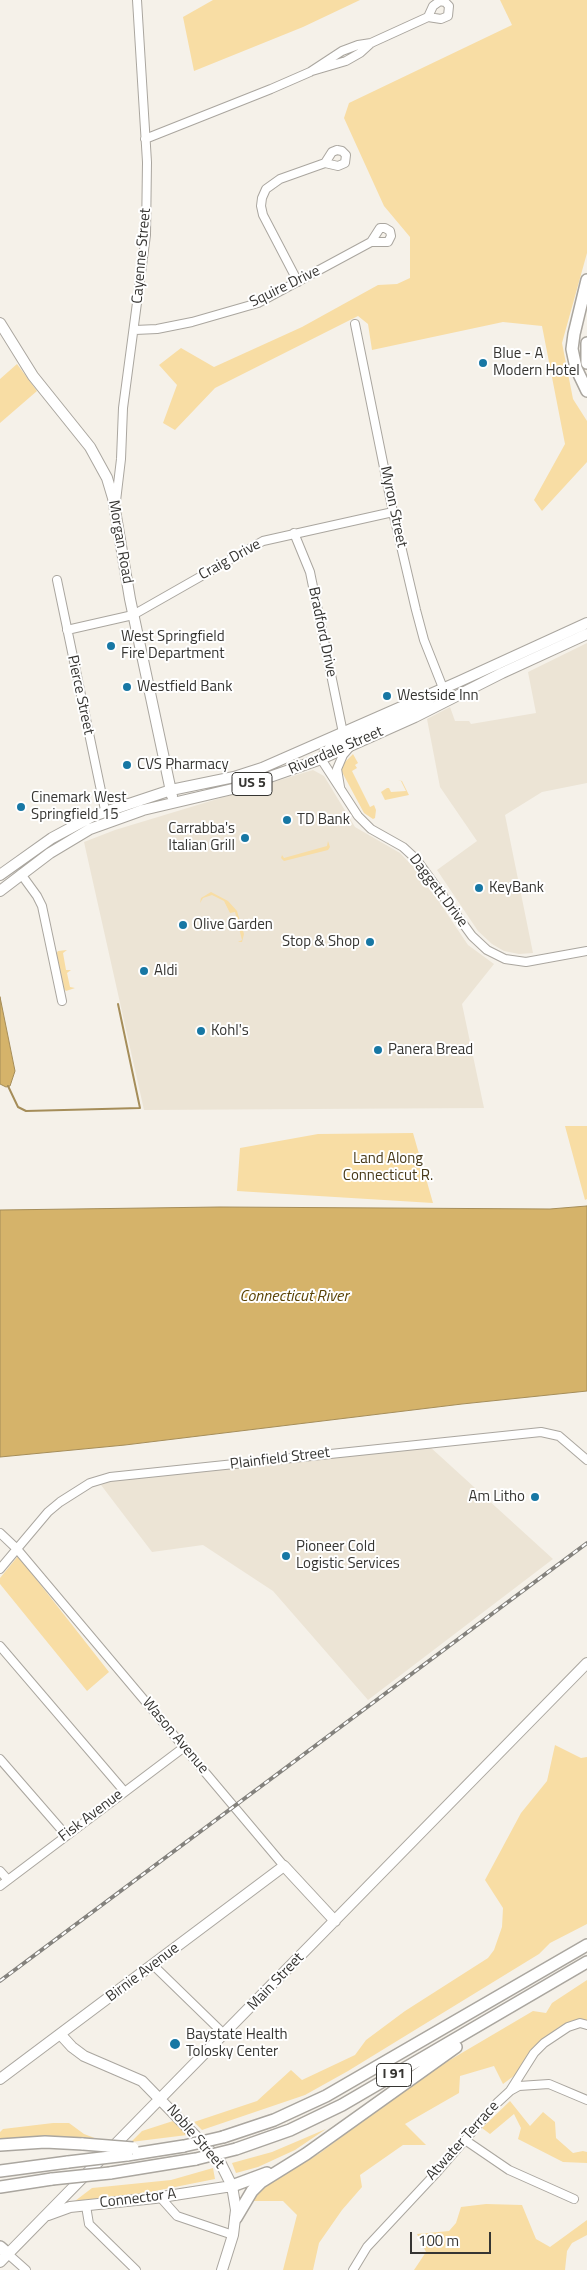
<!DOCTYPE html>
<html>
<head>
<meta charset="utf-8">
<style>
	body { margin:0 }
	#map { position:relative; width:587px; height:2270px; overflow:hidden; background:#f5f1e9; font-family:"Titillium Web",sans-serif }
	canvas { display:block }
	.scale { position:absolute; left:410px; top:2232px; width:81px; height:22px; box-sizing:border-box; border:2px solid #363532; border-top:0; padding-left:6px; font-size:15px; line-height:18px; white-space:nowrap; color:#363532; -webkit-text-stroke:4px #fff; paint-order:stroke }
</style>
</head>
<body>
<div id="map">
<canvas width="587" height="2270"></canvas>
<div class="scale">100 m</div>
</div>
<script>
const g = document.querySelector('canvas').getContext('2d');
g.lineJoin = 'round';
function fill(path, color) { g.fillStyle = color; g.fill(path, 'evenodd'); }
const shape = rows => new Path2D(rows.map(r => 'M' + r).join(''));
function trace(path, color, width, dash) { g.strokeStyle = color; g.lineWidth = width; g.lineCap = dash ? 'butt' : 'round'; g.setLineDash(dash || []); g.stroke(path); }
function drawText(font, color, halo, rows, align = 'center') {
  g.font = font + ' "Titillium Web",sans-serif'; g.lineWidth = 4; g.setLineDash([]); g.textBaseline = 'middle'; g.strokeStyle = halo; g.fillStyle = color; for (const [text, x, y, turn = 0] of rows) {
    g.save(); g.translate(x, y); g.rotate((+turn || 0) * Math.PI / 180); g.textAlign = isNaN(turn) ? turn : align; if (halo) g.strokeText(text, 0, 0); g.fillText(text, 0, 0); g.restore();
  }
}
fill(shape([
	[587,643,587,783,542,792,505,815,533,953,519,954,504,951,492,944,478,931,437,870,477,841,440,787,427,719,450,707,455,721,469,721,471,724,536,713,528,672],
	[313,770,324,776,355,827,400,853,421,875,468,945,494,964,462,1004,484,1108,144,1110,84,842,115,830],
	[429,1446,553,1559,368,1700,273,1591,203,1545,152,1552,101,1485,115,1480]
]), '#ece4d5');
fill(shape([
	[213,0,360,0,303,27,194,71,183,17],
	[500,0,587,0,587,253,562,343,573,399,587,421,587,462,542,511,534,500,565,444,542,326,503,322,372,350,368,324,358,316,215,388,175,430,163,423,177,385,159,365,181,348,214,367,302,327,378,285,397,284,410,278,410,237,384,206,344,118,349,103,512,25],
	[17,364,37,391,0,423,0,379],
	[353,754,358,763,355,765,357,768,352,771,370,807,374,805,376,810,375,818,373,819,364,813,342,772,342,765],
	[398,780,402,781,409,795,385,800,381,792,387,788,389,788,391,792,406,791,401,781],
	[328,841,330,847,328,850,284,861,281,858,282,855,284,858,327,846],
	[211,892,228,901,237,911,244,934,242,942,238,942,242,940,235,912,230,913,224,901,212,895,203,898,200,903,201,898],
	[67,950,63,953,66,970,71,970,67,973,70,987,75,988,66,991,64,989,56,954,58,951],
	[565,1126,587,1126,587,1199,585,1200],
	[413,1133,433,1203,237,1191,240,1148,318,1134],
	[18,1556,109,1672,87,1691,0,1584,0,1578],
	[555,1745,581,1758,587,1757,587,1924,550,1943,539,1954,348,2071,305,2095,202,2130,194,2122,257,2101,291,2070,302,2080,355,2055,366,2040,405,2011,488,1958,494,1950,502,1927,503,1908,485,1880,521,1813,547,1781],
	[587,1980,587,2021,581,2019,559,2027,534,2047,515,2075,503,2084,494,2066,460,2076,459,2093,405,2124,426,2145,403,2145,360,2175,362,2187,342,2210,319,2243,313,2270,283,2270,297,2215,283,2201,251,2201,258,2189,320,2153,421,2077,533,2011,546,2013,552,2003],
	[510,2101,530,2126,543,2112,555,2122,556,2138,573,2153,583,2151,587,2152,587,2163,563,2162,518,2139,521,2128,514,2114,490,2134,482,2128],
	[173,2121,187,2135,131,2142,142,2131],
	[53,2123,69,2123,84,2134,100,2140,0,2139,0,2132,3,2129],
	[326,2129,295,2150,258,2167,236,2173,232,2163,272,2152],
	[213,2168,215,2179,145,2193,75,2201,92,2188,171,2180],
	[486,2204,522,2205,536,2239,550,2247,587,2220,587,2235,572,2243,567,2251,565,2270,414,2270,426,2252,417,2234,449,2231,456,2223,461,2207]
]), '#f8dda4');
const water = shape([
	[0,997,15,1071,10,1086,6,1087,0,1084,0,997],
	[587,1206,587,1391,462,1404,125,1445,0,1457,0,1210,220,1207,550,1209,587,1206]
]);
fill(water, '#d5b36a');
trace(water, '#a58d59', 1);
trace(shape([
	[8,1086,18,1107,26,1111,140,1108,118,1004]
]), '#a58d59', 2);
const minor = shape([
	[440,1,445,2,449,6,448,16,441,19,428,17,433,6,440,1],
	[312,71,346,61,360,53,371,43,428,17],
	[145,139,271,89,310,72,342,51,358,45,371,43],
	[337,150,342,151,346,155,345,163,338,166,325,163,332,152,337,150],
	[298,282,263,215,261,206,262,198,266,189,280,179,325,163],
	[355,324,393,512,416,610,424,640,443,688],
	[135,330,157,329,192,322,258,303,371,242,380,228,385,228,390,231,391,236,388,242,371,242],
	[116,501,121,459,123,408,146,235,147,162,137,0],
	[294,533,310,572,343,733],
	[57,580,105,810],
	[67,630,133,615,263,541,393,512],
	[321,759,358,816,371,829,403,847,416,859,472,936,487,950,505,959,526,962,587,951],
	[340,787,337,769,343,755,349,748],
	[21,874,37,896,42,906,62,1001],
	[0,1533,17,1549,284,1866],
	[0,1569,48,1512,60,1502,90,1483,110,1477,541,1432,559,1436,587,1460],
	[0,1646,124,1791],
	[0,1759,66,1835],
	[0,1871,8,1880],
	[0,1886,183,1748],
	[153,1965,225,2035],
	[510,2091,519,2086,549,2084,587,2100],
	[465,2140,509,2170,574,2199],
	[160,2197,177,2216,233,2235],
	[86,2206,89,2224,136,2270],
	[8,2254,26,2270],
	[353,2270,367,2247,438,2171,497,2103,510,2091,534,2053,544,2043,568,2027,580,2023,587,2025]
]);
const major = shape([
	[0,323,33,376,90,447,107,478,113,498,130,599,172,796],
	[322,757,331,747,428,702],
	[0,875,52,838,93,816,171,790,234,777,262,768,458,682,587,623],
	[0,891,50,853,90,829,143,810,241,787,321,759,415,717,502,673,587,634],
	[61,2035,72,2047,84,2056,142,2081,219,2160,232,2186,236,2210,233,2235,222,2270],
	[0,2079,284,1866,335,1921],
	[48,2215,70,2207,155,2198,232,2186],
	[0,2262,587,1663]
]);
const highway = shape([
	[587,280,574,334,572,349,576,368,587,391],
	[587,343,587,363],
	[223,2137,274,2120,326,2096,587,1945],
	[0,2145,45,2142,83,2144],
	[236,2149,290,2130,342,2105,587,1962],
	[127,2155,184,2146],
	[0,2171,68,2162],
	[110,2173,196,2159],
	[232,2186,267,2173],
	[0,2187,52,2179],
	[236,2218,252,2191,261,2182,306,2154,456,2047],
	[0,2247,8,2254]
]);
trace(minor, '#aaa69f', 10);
trace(major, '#aaa69f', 12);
trace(highway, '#aaa69f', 14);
trace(minor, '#fff', 8);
trace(major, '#fff', 10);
trace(highway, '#fff', 11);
const rail = shape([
	[0,1981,587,1543]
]);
trace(rail, '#84827d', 4);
trace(rail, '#fff', 2, [5.5]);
const highwayBridge = shape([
	[83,2144,133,2148],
	[184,2146,223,2137],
	[196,2159,236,2149],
	[68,2162,127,2155],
	[52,2179,110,2173]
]);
trace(highwayBridge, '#aaa69f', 14, []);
trace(highwayBridge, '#fff', 11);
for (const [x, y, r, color] of [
	[483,363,5,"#1777a4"],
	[111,646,5,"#1777a4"],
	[127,687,5,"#1777a4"],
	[387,696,5,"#1777a4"],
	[127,765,5,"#1777a4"],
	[21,807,5,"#1777a4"],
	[287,820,5,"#1777a4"],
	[245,838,5,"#1777a4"],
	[479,888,5,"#1777a4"],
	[183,925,5,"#1777a4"],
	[370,942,5,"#1777a4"],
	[144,971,5,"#1777a4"],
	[201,1031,5,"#1777a4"],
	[378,1050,5,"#1777a4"],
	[535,1497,5,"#1777a4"],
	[286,1556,5,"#1777a4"],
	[175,2044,6,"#1777a4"]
]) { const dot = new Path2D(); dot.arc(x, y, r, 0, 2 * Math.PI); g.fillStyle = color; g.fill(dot); trace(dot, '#fff', 2); }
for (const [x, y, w] of [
	[252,784,40],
	[394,2075,35]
]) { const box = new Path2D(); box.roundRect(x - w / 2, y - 11.5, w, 23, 4); g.fillStyle = '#fff'; g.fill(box); trace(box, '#363532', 1); }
drawText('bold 14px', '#363532', null, [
	["US 5",252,784],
	["I 91",394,2075]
]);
drawText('15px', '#363532', '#fff', [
	["Cayenne Street",142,256,-85],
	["Squire Drive",285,287,-26],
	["Myron Street",393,507,78],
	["Morgan Road",120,542,80],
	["Craig Drive",230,560,-29],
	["Bradford Drive",322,632,78],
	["Pierce Street",80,695,78],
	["Riverdale Street",336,751,-23],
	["Daggett Drive",438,891,53],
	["Plainfield Street",280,1459,-7],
	["Wason Avenue",175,1736,50],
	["Fisk Avenue",91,1816,-37],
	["Birnie Avenue",143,1973,-37],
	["Main Street",276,1982,-46],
	["Noble Street",195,2137,49],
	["Atwater Terrace",463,2141,-48],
	["Connector A",138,2199,-7]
]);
drawText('15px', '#363532', '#fff', [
	["Blue - A",493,354],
	["Modern Hotel",493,371],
	["West Springfield",121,637],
	["Fire Department",121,654],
	["Westfield Bank",137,687],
	["Westside Inn",397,696],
	["CVS Pharmacy",137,765],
	["Cinemark West",31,798],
	["Springfield 15",31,815],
	["TD Bank",297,820],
	["Carrabba's",235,829,"right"],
	["Italian Grill",235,846,"right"],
	["KeyBank",489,888],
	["Olive Garden",193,925],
	["Stop & Shop",360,942,"right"],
	["Aldi",154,971],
	["Kohl's",211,1031],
	["Panera Bread",388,1050],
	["Am Litho",525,1497,"right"],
	["Pioneer Cold",296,1547],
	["Logistic Services",296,1564],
	["Baystate Health",186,2035],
	["Tolosky Center",186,2052]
], 'left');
drawText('15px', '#473919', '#fff', [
	["Land Along",388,1159],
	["Connecticut R.",388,1176]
]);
drawText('italic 16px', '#584104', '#fff', [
	["Connecticut River",294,1297]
]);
</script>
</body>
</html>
